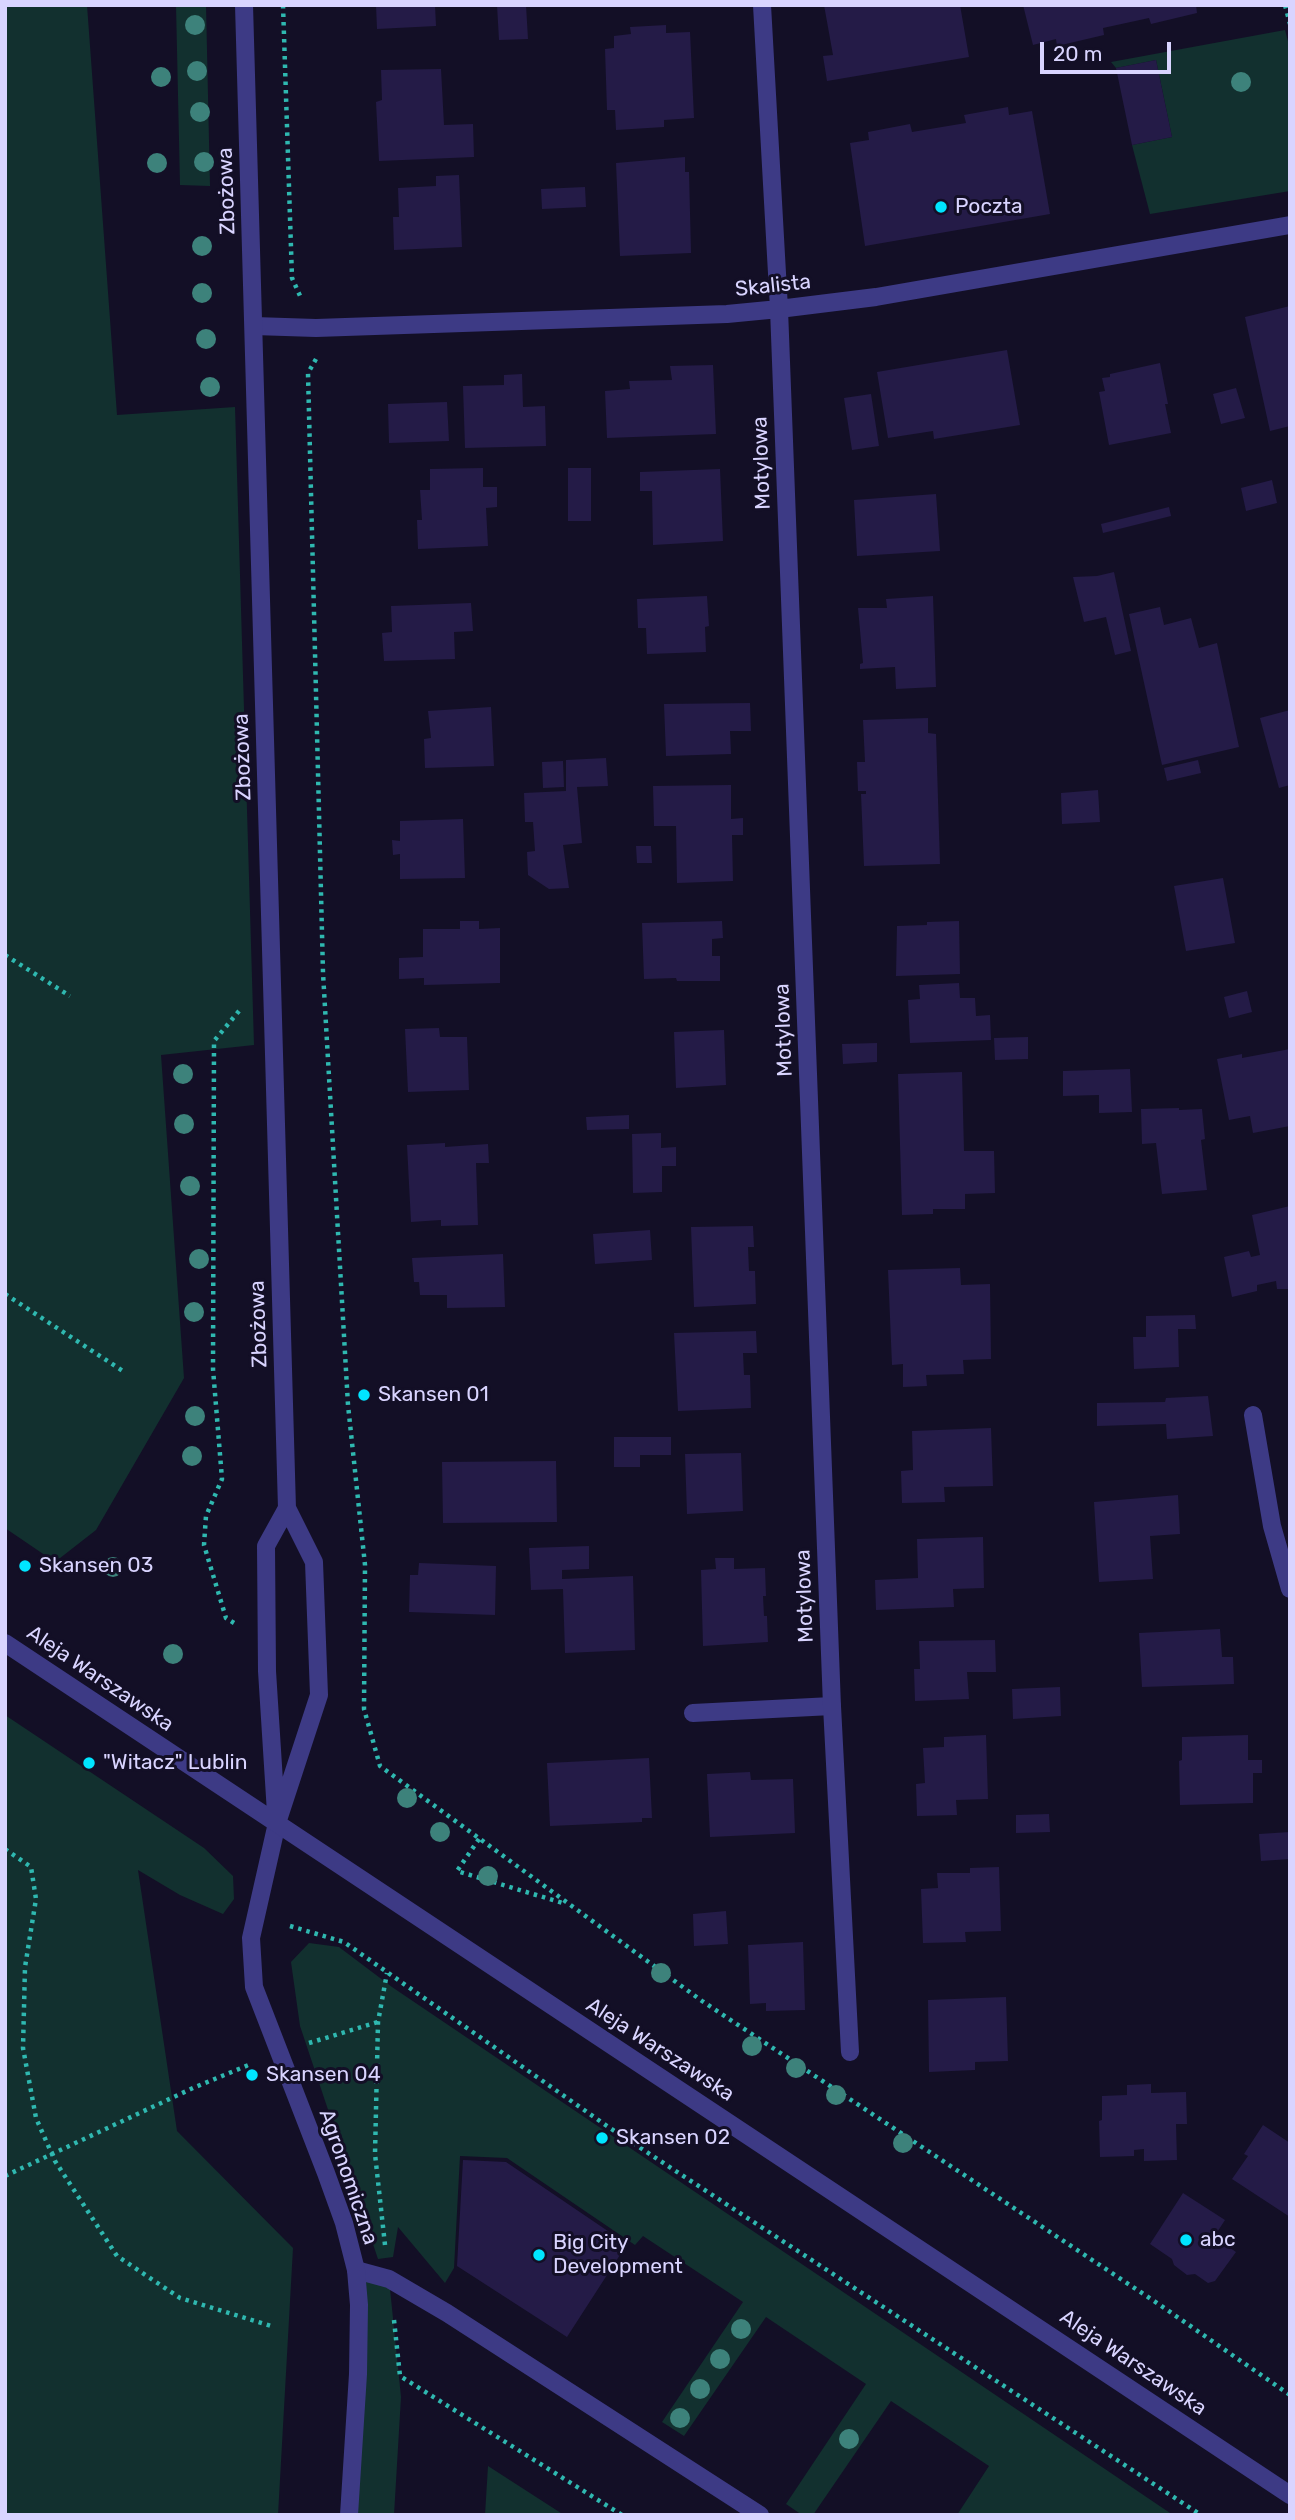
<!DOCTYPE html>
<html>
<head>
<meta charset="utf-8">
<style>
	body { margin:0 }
	#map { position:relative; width:1295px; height:2520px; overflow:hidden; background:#130f26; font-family:Rubik,sans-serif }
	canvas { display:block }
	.frame { position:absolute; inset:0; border:7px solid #d9d4ff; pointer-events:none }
	.scale { position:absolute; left:1040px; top:42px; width:131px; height:32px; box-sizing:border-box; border:4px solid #d9d4ff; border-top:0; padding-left:9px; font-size:21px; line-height:24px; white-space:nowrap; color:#d9d4ff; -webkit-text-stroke:5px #130f26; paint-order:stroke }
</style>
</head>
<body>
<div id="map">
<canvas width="1295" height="2520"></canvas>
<div class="frame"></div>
<div class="scale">20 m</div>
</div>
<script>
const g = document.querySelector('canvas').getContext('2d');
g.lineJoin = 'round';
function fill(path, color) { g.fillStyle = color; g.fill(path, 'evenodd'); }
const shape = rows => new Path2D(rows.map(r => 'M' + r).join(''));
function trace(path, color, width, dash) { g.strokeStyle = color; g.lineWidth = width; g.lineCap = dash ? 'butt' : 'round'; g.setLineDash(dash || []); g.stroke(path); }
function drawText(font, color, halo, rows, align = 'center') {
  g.font = font + ' Rubik,sans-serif'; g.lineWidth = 6; g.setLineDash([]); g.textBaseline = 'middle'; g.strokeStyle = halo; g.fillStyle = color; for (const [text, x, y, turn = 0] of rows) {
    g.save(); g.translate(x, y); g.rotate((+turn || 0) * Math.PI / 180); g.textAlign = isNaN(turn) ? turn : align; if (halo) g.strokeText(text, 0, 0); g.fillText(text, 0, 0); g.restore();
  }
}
fill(shape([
	[5,5,87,5,117,415,235,407,254,1045,161,1055,184,1378,96,1530,55,1562,5,1528],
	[176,5,206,5,210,186,180,185],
	[1285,30,1290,49,1290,191,1150,214,1132,145,1172,137,1156,60,1116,68,1111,62],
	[5,1715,204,1848,233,1876,234,1899,223,1914,180,1895,138,1870,177,2131,293,2248,278,2515,5,2515],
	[309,1943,339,1947,392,1987,1173,2515,957,2515,989,2466,891,2401,813,2515,802,2515,786,2504,866,2384,766,2317,684,2436,662,2422,743,2302,643,2236,635,2245,507,2158,460,2156,454,2268,445,2283,398,2227,393,2257,378,2259,300,2026,291,1962],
	[356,2270,389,2279,401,2397,394,2515,346,2515],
	[488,2466,564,2515,485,2515]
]), '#12302f');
fill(shape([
	[376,5,435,5,436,26,377,29],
	[497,5,526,5,528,39,499,40],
	[824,5,960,5,969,57,827,81,823,56,833,55],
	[1023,5,1196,5,1197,13,1151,24,1149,18,1103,28,1104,35,1057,46,1056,39,1033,45],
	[666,25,666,33,690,32,694,118,664,120,664,127,616,130,615,110,607,110,605,49,614,48,614,36,631,34,630,27],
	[1156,60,1172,137,1132,145,1116,68],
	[441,69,444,125,473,124,474,157,379,161,376,102,382,100,381,70],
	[1008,107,1009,115,1032,111,1050,214,865,246,850,143,869,140,868,132,910,124,912,132,966,123,964,115],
	[685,157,685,172,689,172,691,253,620,256,616,163],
	[459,175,462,247,394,250,393,217,399,217,398,188,436,186,436,176],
	[585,187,586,207,542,209,541,189],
	[1290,306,1290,426,1270,431,1245,317],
	[1007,350,1020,425,934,439,933,431,888,438,877,372],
	[1160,363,1168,404,1165,404,1171,433,1109,445,1099,392,1105,391,1102,378,1110,377,1110,374],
	[713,365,716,434,607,438,605,391,630,389,629,381,672,380,670,366],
	[522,374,523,407,545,406,546,446,465,448,463,386,504,385,504,375],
	[1236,388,1245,418,1221,424,1213,394],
	[871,394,879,446,852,450,844,398],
	[447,402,449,441,389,443,388,404],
	[483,468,483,487,497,487,497,507,486,508,488,546,418,549,417,520,422,520,420,490,430,490,430,469],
	[568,468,591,468,591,521,568,521],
	[720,469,723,541,653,545,652,491,640,491,640,472],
	[1272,480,1277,503,1246,511,1241,488],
	[936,494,940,551,857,556,854,500],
	[1169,507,1171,516,1103,533,1101,524],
	[1114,572,1131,651,1115,655,1106,617,1084,622,1073,577,1097,576],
	[707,596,709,626,705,627,706,652,647,654,646,628,638,628,637,599],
	[933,596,936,687,896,689,895,667,860,669,860,664,863,663,858,608,887,608,886,599],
	[471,603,473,631,454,632,455,659,384,661,382,633,392,632,391,606],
	[1160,607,1164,625,1191,618,1199,648,1217,643,1239,747,1162,765,1129,614],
	[750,703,751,731,730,731,731,754,666,756,664,704],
	[491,707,494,766,425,768,424,739,431,738,428,711],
	[1290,710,1290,785,1279,788,1260,718],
	[928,718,928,733,936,734,940,864,864,866,861,794,866,794,866,791,858,791,857,762,865,762,863,720],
	[606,758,608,786,577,787,582,843,563,845,569,888,549,889,528,875,527,852,535,851,533,822,525,822,524,793,566,791,566,760],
	[1198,760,1201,773,1167,781,1164,768],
	[563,761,564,787,543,788,542,762],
	[731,785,731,819,743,818,743,835,732,835,733,881,677,883,676,826,654,826,653,786],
	[1098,790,1100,822,1062,824,1061,793],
	[463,819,465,878,400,879,400,854,393,855,392,840,400,841,400,821],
	[636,846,651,846,652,863,637,863],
	[1223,878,1235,943,1186,951,1174,886],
	[460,921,479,921,479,929,500,928,500,983,424,985,424,978,399,979,399,958,423,957,423,929,460,929],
	[722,921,723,938,712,939,712,956,720,956,720,981,677,981,676,978,644,979,642,923],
	[959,921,960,974,896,976,897,926,927,925,927,922],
	[959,983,960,998,975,998,976,1016,990,1015,991,1040,910,1043,908,1000,920,999,919,985],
	[1247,991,1252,1012,1229,1018,1224,997],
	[439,1028,440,1037,467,1037,469,1090,408,1092,405,1029],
	[724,1030,726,1085,676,1088,674,1032],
	[1028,1037,1028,1059,995,1060,994,1038],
	[877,1043,877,1062,843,1064,842,1044],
	[1290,1049,1290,1126,1253,1133,1250,1116,1229,1120,1217,1059,1242,1054,1242,1058],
	[1130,1069,1132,1112,1099,1113,1099,1095,1063,1096,1063,1071],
	[962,1072,964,1151,994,1151,995,1193,965,1194,965,1209,933,1209,933,1214,902,1215,898,1074],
	[1179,1108,1179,1110,1202,1109,1205,1139,1201,1140,1207,1190,1162,1194,1156,1143,1142,1144,1141,1109],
	[629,1115,629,1129,587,1130,586,1117],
	[661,1133,661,1148,676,1147,676,1166,662,1166,662,1192,633,1193,632,1134],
	[445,1143,445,1147,488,1144,489,1163,476,1163,478,1225,441,1226,441,1220,411,1222,407,1145],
	[1290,1206,1290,1289,1277,1289,1276,1281,1257,1285,1257,1291,1232,1297,1224,1257,1249,1251,1251,1257,1260,1255,1252,1215],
	[753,1226,754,1247,748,1247,749,1271,755,1271,756,1304,694,1307,691,1227],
	[650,1230,652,1260,595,1264,593,1234],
	[503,1254,505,1307,447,1308,447,1295,420,1295,419,1282,414,1282,412,1258],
	[960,1268,961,1285,990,1284,991,1359,963,1360,964,1374,926,1375,927,1386,903,1387,903,1364,892,1365,888,1270],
	[1195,1315,1196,1329,1178,1329,1179,1367,1134,1369,1133,1337,1146,1337,1146,1316],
	[756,1331,757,1353,743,1353,744,1375,750,1375,751,1408,678,1411,674,1333],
	[1208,1396,1213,1436,1167,1439,1166,1424,1097,1426,1097,1403,1165,1402,1166,1398],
	[991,1428,993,1486,944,1487,945,1502,902,1503,901,1471,913,1470,912,1431],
	[614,1437,671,1437,671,1455,640,1455,640,1467,614,1467],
	[741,1453,743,1511,687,1514,685,1454],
	[556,1461,557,1522,443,1523,442,1462],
	[1178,1495,1180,1534,1150,1536,1153,1579,1099,1582,1094,1502],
	[983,1537,984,1588,953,1589,954,1607,876,1610,875,1580,918,1578,917,1539],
	[589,1546,589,1569,562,1570,562,1579,633,1576,635,1650,565,1653,563,1589,531,1590,529,1548],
	[715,1558,734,1558,734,1569,765,1568,766,1596,763,1596,764,1616,767,1616,768,1642,703,1646,701,1570,716,1569],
	[419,1563,496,1566,495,1615,409,1612,410,1575,418,1575],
	[1220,1629,1222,1657,1233,1657,1234,1684,1142,1687,1139,1633],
	[995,1640,996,1672,967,1672,969,1699,915,1701,914,1669,920,1669,919,1641],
	[1060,1687,1061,1716,1013,1719,1012,1689],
	[986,1735,988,1799,956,1800,957,1815,917,1816,916,1784,925,1783,923,1748,944,1747,944,1737],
	[1248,1735,1248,1760,1262,1760,1262,1773,1253,1773,1253,1803,1180,1805,1179,1761,1182,1760,1182,1737],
	[649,1758,652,1818,642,1818,642,1822,550,1826,547,1763],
	[750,1772,751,1780,793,1779,795,1833,710,1837,707,1774],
	[1049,1814,1050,1832,1016,1833,1016,1815],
	[1290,1832,1290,1859,1261,1861,1259,1834],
	[999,1867,1001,1931,965,1932,966,1942,923,1943,921,1889,938,1888,937,1873,970,1873,970,1868],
	[726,1911,728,1944,694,1946,693,1914],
	[803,1942,805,2010,766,2011,766,2003,750,2004,748,1945],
	[1006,1997,1008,2061,975,2062,975,2070,929,2072,928,2000],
	[1151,2084,1151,2093,1186,2092,1187,2124,1176,2124,1177,2160,1144,2161,1144,2149,1134,2150,1134,2156,1100,2157,1099,2121,1102,2120,1102,2096,1127,2095,1127,2085],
	[1263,2125,1290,2143,1290,2217,1232,2179,1248,2156,1244,2154],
	[463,2160,506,2162,627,2244,567,2337,457,2266],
	[1183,2193,1225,2220,1214,2237,1236,2252,1215,2281,1208,2283,1195,2274,1187,2275,1174,2265,1172,2259,1150,2244]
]), '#241b47');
trace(shape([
	[283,5,292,278,301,298],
	[1285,5,1290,24],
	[316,359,308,373,323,973,348,1405,365,1565,364,1709,380,1766,702,2001,1160,2305,1290,2395],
	[5,955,70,996],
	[5,1294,126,1373],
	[234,1623,226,1618,204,1545,206,1516,222,1479,213,1369,214,1041,239,1011],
	[479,1839,457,1871,566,1904],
	[5,1849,31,1867,36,1899,25,1967,23,2048,36,2118,55,2161,117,2256,180,2298,271,2326],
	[290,1926,344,1942,607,2126,1201,2515],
	[309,2043,378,2022],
	[5,2176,193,2088,251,2064],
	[385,2245,375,2154,378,2022,387,1973],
	[394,2320,400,2376,622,2515]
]), '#2fb8b0', 4.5, [3.5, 5]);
trace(shape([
	[693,1713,832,1706],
	[356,2270,389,2279,447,2313,760,2515]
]), '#3d3a85', 18);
trace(shape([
	[762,5,779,309,832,1706,850,2052],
	[254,326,316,328,727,314,779,309,876,297,1290,225],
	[1253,1415,1272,1526,1290,1589],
	[277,1823,251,1938,254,1987,326,2173,344,2223,356,2270,359,2305,358,2374,349,2515]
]), '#3d3a85', 18);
trace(shape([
	[244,5,287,1508,314,1562,319,1695,277,1823],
	[5,1643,1290,2495],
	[276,1813,267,1671,266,1546,287,1508]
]), '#3d3a85', 18);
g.fillStyle = '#3d827b';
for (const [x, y] of [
	[195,25],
	[197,71],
	[161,77],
	[1241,82],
	[200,112],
	[204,162],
	[157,163],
	[202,246],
	[202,293],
	[206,339],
	[210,387],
	[183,1074],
	[184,1124],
	[190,1186],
	[199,1259],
	[194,1312],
	[195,1416],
	[192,1456],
	[113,1567],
	[173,1654],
	[407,1798],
	[440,1832],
	[488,1876],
	[661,1973],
	[752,2046],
	[796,2068],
	[836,2095],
	[903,2143],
	[741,2329],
	[720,2359],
	[700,2389],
	[680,2418],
	[849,2439]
]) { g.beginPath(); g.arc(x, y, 10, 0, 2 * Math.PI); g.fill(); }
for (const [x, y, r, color] of [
	[941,207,7,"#00e5ff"],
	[364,1395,7,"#00e5ff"],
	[25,1566,7,"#00e5ff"],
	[89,1763,7,"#00e5ff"],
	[252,2075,7,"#00e5ff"],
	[602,2138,7,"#00e5ff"],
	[1186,2240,7,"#00e5ff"],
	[539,2255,7,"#00e5ff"]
]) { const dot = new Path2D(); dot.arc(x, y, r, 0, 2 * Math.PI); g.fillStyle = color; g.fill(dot); trace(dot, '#130f26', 2.5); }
drawText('21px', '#d9d4ff', '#130f26', [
	["Zbożowa",227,191,-92],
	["Skalista",773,286,-6],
	["Motylowa",762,463,-92],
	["Zbożowa",243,757,-92],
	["Motylowa",784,1030,-92],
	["Zbożowa",259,1324,-92],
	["Motylowa",805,1596,-92],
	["Aleja Warszawska",100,1679,34],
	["Aleja Warszawska",660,2050,33],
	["Agronomiczna",348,2177,71],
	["Aleja Warszawska",1133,2363,34]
]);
drawText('21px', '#d9d4ff', '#130f26', [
	["Poczta",955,207],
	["Skansen 01",378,1395],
	["Skansen 03",39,1566],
	["\"Witacz\" Lublin",103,1763],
	["Skansen 04",266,2075],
	["Skansen 02",616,2138],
	["abc",1200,2240],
	["Big City",553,2243],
	["Development",553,2267]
], 'left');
</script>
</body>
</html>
